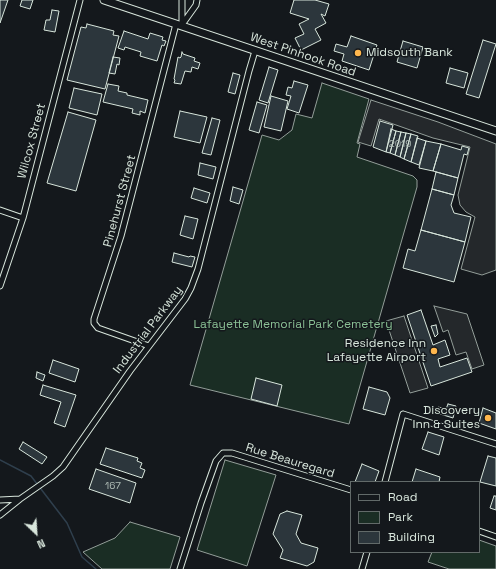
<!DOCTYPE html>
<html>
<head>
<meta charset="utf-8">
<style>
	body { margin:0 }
	#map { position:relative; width:496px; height:569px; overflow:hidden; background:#14181c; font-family:"Space Grotesk",sans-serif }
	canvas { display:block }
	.legend { position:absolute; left:350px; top:481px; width:130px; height:72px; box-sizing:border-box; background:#14181c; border:1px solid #626a69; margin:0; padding:5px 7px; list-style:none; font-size:12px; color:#d8e6dc }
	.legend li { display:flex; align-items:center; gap:8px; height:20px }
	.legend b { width:20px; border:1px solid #626a69 }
	.north { position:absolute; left:16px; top:513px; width:40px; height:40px; -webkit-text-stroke:3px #14181c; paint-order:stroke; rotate:155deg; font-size:11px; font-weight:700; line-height:16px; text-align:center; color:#d8e6dc }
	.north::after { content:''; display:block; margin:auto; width:14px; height:18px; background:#d8e6dc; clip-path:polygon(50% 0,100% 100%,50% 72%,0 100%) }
</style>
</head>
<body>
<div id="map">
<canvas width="496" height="569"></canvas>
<ul class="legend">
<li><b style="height:5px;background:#14181c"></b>Road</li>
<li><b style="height:11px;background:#1a2d24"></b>Park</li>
<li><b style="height:11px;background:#2c363c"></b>Building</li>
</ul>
<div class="north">N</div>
</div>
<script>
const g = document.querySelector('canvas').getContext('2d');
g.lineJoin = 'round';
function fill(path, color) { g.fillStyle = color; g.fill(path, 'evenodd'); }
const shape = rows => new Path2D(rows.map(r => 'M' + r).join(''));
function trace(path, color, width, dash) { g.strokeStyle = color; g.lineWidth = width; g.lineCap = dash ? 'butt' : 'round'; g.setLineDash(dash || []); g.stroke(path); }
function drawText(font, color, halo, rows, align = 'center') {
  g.font = font + ' "Space Grotesk",sans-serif'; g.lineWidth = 3; g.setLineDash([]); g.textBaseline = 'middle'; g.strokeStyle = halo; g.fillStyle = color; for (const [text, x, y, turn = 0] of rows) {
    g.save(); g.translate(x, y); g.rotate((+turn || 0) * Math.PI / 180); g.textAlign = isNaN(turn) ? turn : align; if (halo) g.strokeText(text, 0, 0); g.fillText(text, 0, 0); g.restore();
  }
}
const green = shape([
	[322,83,369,99,357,143,360,144,357,157,413,176,417,180,417,187,349,424,190,385,262,135,279,140,292,130,296,114,312,118,322,83],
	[225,460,276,475,247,566,197,550,225,460],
	[130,522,180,537,170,569,102,569,83,552,115,538,130,522],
	[479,540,496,546,496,569,449,569,428,562,432,552,479,552,479,540]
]);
fill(green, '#1a2d24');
trace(green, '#939e99', 1);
const parking = shape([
	[371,100,438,122,496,144,496,270,482,275,461,269,475,217,466,212,460,205,458,195,470,147,433,138,379,119,371,146,358,142,371,100],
	[434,306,467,314,484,365,472,369,466,352,456,355,448,330,443,332,434,306],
	[404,316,428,388,410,393,386,321,404,316]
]);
fill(parking, '#24282b');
trace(parking, '#939e99', 1);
trace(shape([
	[0,460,31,476,67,523,82,557,96,569]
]), '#2f3f4d', 1.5);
const building = shape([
	[0,0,8,0,0,23,0,0],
	[22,0,33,0,30,9,20,6,22,0],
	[294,0,315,0,329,4,325,16,321,14,326,23,315,29,321,40,301,50,295,38,304,34,299,24,309,19,290,13,294,0],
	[52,10,59,11,55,32,44,30,46,20,50,20,52,10],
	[87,24,114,31,113,35,119,36,105,89,67,80,81,27,86,28,87,24],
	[124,31,148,39,150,33,163,37,162,40,166,41,164,46,162,45,157,61,140,56,141,52,125,47,124,50,118,48,124,31],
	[351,36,377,45,369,70,342,61,344,54,334,51,336,44,347,47,351,36],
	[483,40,496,44,479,98,466,94,483,40],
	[403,41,423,47,417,68,397,62,403,41],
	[182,52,183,54,195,58,194,61,200,63,198,69,192,67,191,72,185,71,181,84,174,83,175,80,174,79,178,57,180,58,181,57,182,52],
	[113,57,120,58,119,65,117,64,115,74,109,73,113,57],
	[269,67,278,70,268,103,259,100,269,67],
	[450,68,468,73,464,88,446,83,450,68],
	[233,73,240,75,235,94,228,92,233,73],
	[294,81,308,85,299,113,287,109,291,96,286,95,288,87,292,88,294,81],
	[108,84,119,86,118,91,127,93,127,95,148,100,145,113,140,111,140,115,132,113,133,109,103,102,108,84],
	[74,88,102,94,97,115,69,108,74,88],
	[271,96,288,101,281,131,264,127,271,96],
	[257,102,267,105,259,133,249,130,257,102],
	[180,111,207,117,200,143,174,137,180,111],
	[68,112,96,120,76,191,47,183,68,112],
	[212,118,220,120,211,155,202,153,212,118],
	[380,121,393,125,386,152,373,147,380,121],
	[391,129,396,131,390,153,386,152,391,129],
	[396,131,401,132,395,155,390,153,396,131],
	[401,132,406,133,400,157,395,155,401,132],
	[406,133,411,134,404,159,400,157,406,133],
	[411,134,418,136,411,162,404,159,411,134],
	[417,138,426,141,419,165,411,162,417,138],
	[426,141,441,144,433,171,419,168,426,141],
	[441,144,461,150,462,146,469,148,467,155,464,154,458,178,433,171,441,144],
	[200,163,216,167,213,179,198,175,200,163],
	[436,172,458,178,454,195,432,189,436,172],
	[233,187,243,190,239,204,230,201,233,187],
	[194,188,210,193,207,203,191,198,194,188],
	[432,189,454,195,451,205,454,213,471,217,465,242,421,230,432,189],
	[185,216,198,219,193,239,180,235,185,216],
	[421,230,465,242,454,282,403,268,408,249,415,251,421,230],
	[174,253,189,257,190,256,195,257,192,267,172,262,174,253],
	[421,310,433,345,445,340,450,355,438,359,440,367,467,358,472,372,431,386,407,315,421,310],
	[436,325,438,334,435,337,431,326,436,325],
	[53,360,79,369,75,382,49,373,53,360],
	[37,372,45,375,43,381,36,378,37,372],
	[256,378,282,385,277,406,251,399,256,378],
	[43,385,76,395,65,427,54,423,61,402,40,395,43,385],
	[369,387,387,392,390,398,385,415,363,409,369,387],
	[448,404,456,406,453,418,437,413,438,407,446,409,448,404],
	[483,408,496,413,496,429,479,423,483,408],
	[428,432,444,437,439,455,422,449,428,432],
	[23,442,47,457,42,464,19,449,23,442],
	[106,448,138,458,137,461,142,463,140,468,145,470,142,478,100,464,106,448],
	[488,456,496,458,496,486,480,482,488,456],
	[362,464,379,471,375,482,355,482,362,464],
	[96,469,136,483,130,503,89,489,96,469],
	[416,469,440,477,439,482,412,482,416,469],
	[494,496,496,496,496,510,490,508,494,496],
	[287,511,302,515,296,534,301,543,318,548,314,562,307,566,280,558,283,550,273,534,280,514,287,511]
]);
fill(building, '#2c363c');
trace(building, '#d8e6dc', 1);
const minor = shape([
	[182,25,182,0],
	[181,26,196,5,197,0],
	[0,210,23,218],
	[0,286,23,218,80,0],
	[149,346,98,328,94,323,94,319,121,236,176,24],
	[385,482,403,414,496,444],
	[0,500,20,499,53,476,63,467,130,371,185,299,191,288,198,269,249,71,255,51],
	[0,515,20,499],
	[479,531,496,537],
	[180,569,201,503,216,461,223,453,232,453,351,490],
	[362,569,367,552]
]);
const secondary = shape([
	[104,0,496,131]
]);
trace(minor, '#d8e6dc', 7);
trace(secondary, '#d8e6dc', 9);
trace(minor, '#14181c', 5);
trace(secondary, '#14181c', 7);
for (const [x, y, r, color] of [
	[358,53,4,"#ffb74d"],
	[434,351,4,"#ffb74d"],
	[488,418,4,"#ffb74d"]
]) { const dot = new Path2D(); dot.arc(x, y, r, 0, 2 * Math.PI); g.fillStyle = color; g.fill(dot); trace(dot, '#14181c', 1.5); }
drawText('10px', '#adbab4', null, [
	["2019",400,144],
	["167",113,486]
]);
drawText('12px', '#d8e6dc', '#14181c', [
	["Midsouth Bank",366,53,"left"],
	["Residence Inn",426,344],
	["Lafayette Airport",426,358],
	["Discovery",480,411],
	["Inn & Suites",480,425]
], 'right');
drawText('12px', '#d8e6dc', '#14181c', [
	["West Pinhook Road",303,55,19],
	["Wilcox Street",32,141,-75],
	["Pinehurst Street",120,201,-75],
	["Industrial Parkway",148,330,-53],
	["Rue Beauregard",290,461,17]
]);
drawText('12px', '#8ac095', '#14181c', [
	["Lafayette Memorial Park Cemetery",293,325]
]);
</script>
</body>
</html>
